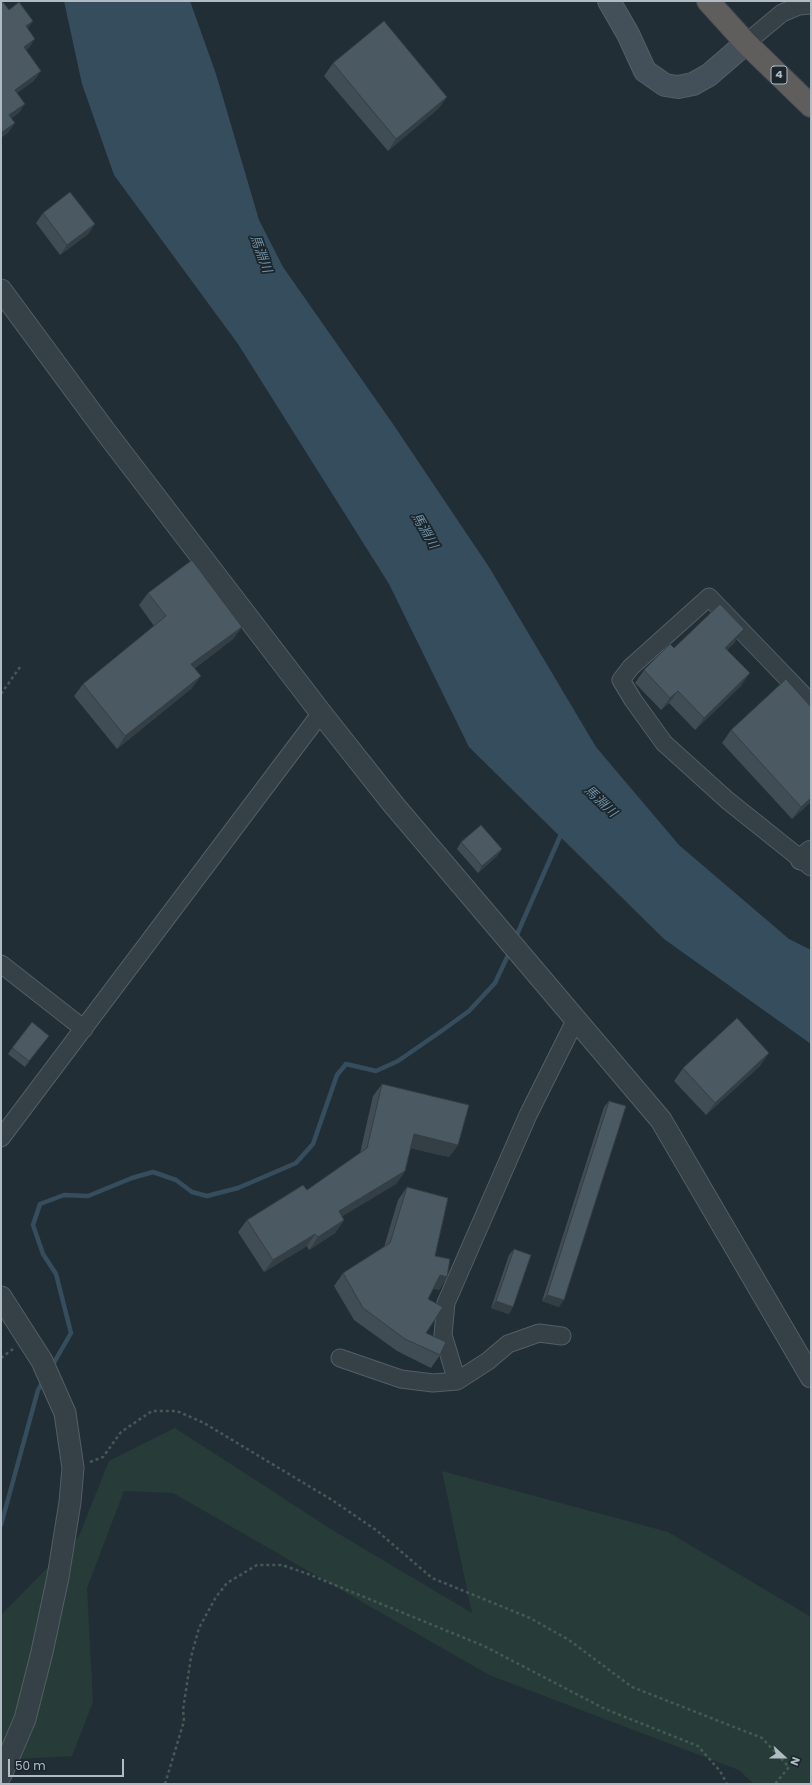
<!DOCTYPE html>
<html>
<head>
<meta charset="utf-8">
<style>
	body { margin:0 }
	#map { position:relative; width:812px; height:1785px; overflow:hidden; background:#222e36; font-family:Poppins,sans-serif }
	canvas { display:block }
	.frame { position:absolute; inset:0; border:2px solid #b0bbc4; pointer-events:none }
	.north { position:absolute; left:764px; top:1737px; width:40px; height:40px; -webkit-text-stroke:3px #1b252c; paint-order:stroke; rotate:111deg; font-size:11px; font-weight:700; line-height:16px; text-align:center; color:#b0bbc4 }
	.north::after { content:''; display:block; margin:auto; width:14px; height:18px; background:#b0bbc4; clip-path:polygon(50% 0,100% 100%,50% 72%,0 100%) }
	.scale { position:absolute; left:8px; top:1759px; width:116px; height:18px; box-sizing:border-box; border:2px solid #b0bbc4; border-top:0; padding-left:5px; font-size:12px; line-height:14px; white-space:nowrap; color:#b0bbc4; -webkit-text-stroke:3px #1b252c; paint-order:stroke }
</style>
</head>
<body>
<div id="map">
<canvas width="812" height="1785"></canvas>
<div class="frame"></div>
<div class="north">N</div>
<div class="scale">50 m</div>
</div>
<script>
const g = document.querySelector('canvas').getContext('2d');
g.lineJoin = 'round';
function fill(path, color) { g.fillStyle = color; g.fill(path, 'evenodd'); }
const shape = rows => new Path2D(rows.map(r => 'M' + r).join(''));
function trace(path, color, width, dash) { g.strokeStyle = color; g.lineWidth = width; g.lineCap = dash ? 'butt' : 'round'; g.setLineDash(dash || []); g.stroke(path); }
function drawText(font, color, halo, rows, align = 'center') {
  g.font = font + ' Poppins,"Noto Sans JP",sans-serif'; g.lineWidth = 3.5; g.setLineDash([]); g.textBaseline = 'middle'; g.strokeStyle = halo; g.fillStyle = color; for (const [text, x, y, turn = 0] of rows) {
    g.save(); g.translate(x, y); g.rotate((+turn || 0) * Math.PI / 180); g.textAlign = isNaN(turn) ? turn : align; if (halo) g.strokeText(text, 0, 0); g.fillText(text, 0, 0); g.restore();
  }
}
fill(shape([
	[175,1428,334,1531,472,1613,442,1471,668,1532,811,1617,811,1784,754,1784,739,1770,489,1675,173,1493,124,1491,87,1588,93,1702,72,1756,1,1760,1,1615,79,1536,109,1461]
]), '#273c38');
fill(shape([
	[64,1,190,1,216,74,259,220,283,267,393,424,489,567,596,747,679,845,789,939,811,950,811,1044,664,939,469,747,389,584,238,344,114,175,82,84]
]), '#364d5d');
trace(shape([
	[515,939,562,832],
	[52,1366,71,1333,56,1274,43,1254,33,1225,40,1204,64,1195,88,1196,132,1178,153,1172,176,1180,192,1192,207,1196,238,1188,296,1163,313,1144,337,1075,346,1064,376,1071,398,1061,440,1032,469,1011,495,983,510,951],
	[1,1525,38,1390,44,1380]
]), '#364d5d', 4.5);
const minor = shape([
	[746,43,782,13,799,6,811,5],
	[811,703,709,597,631,667,621,680,633,700,664,743,727,800,811,867],
	[1,964,84,1029],
	[1,1138,321,713],
	[340,1358,401,1379,433,1383,457,1381,488,1361,508,1344,539,1333,562,1336],
	[457,1381,443,1335,446,1303,528,1115,576,1019]
]);
const tertiary = shape([
	[1,290,105,431,321,713,393,804,661,1120,811,1377],
	[801,859,811,851],
	[1,1297,42,1361,65,1413,73,1468,70,1502,58,1577,42,1652,25,1719,1,1775]
]);
const secondary = shape([
	[609,1,628,34,645,71,665,85,678,87,693,84,709,75,746,43]
]);
const trunk = shape([
	[708,1,746,43,811,106]
]);
trace(minor, '#535e65', 19);
trace(tertiary, '#535e65', 23);
trace(secondary, '#535e65', 24);
trace(trunk, '#404b52', 24);
trace(shape([
	[1,694,20,667],
	[1,1358,13,1349],
	[90,1462,103,1457,121,1432,152,1411,177,1411,204,1423,332,1500,376,1530,432,1578,530,1618,569,1640,632,1687,762,1738,789,1767,775,1784],
	[165,1784,184,1721,183,1710,191,1657,199,1628,216,1597,227,1583,257,1565,282,1565,308,1574,484,1646,605,1709,698,1746,720,1771,727,1784]
]), '#455957', 2.5, [3, 3]);
trace(minor, '#354047', 17);
trace(tertiary, '#354047', 21);
trace(secondary, '#43505a', 22);
trace(trunk, '#605e5c', 22);
fill(shape([
	[333,63,447,97,438,109,388,151,324,76],
	[43,213,95,224,88,234,60,255,36,223],
	[148,593,242,627,233,639,195,668,192,688,117,749,74,696,83,684,154,626,139,605],
	[735,642,727,650,741,686,695,730,669,703,661,710,635,683,644,670,674,648],
	[731,730,811,802,792,819,722,743],
	[461,842,502,849,497,856,478,873,457,849],
	[44,1042,25,1067,8,1054,12,1048],
	[760,1066,706,1115,674,1081,683,1068],
	[382,1084,458,1145,449,1157,410,1148,405,1171,396,1184,342,1216,344,1220,335,1233,309,1250,307,1246,264,1272,238,1232,247,1220,307,1190,360,1153,373,1096],
	[609,1101,559,1307,542,1301,604,1107],
	[407,1187,435,1256,447,1277,439,1290,433,1288,428,1299,426,1333,440,1355,431,1368,397,1351,354,1320,334,1286,343,1273,384,1247,398,1200],
	[514,1249,509,1314,491,1308,509,1255]
]), '#404d54');
fill(shape([
	[33,21,26,31,26,26],
	[35,39,29,48,17,57,24,47],
	[41,71,34,81,9,99,15,90],
	[447,97,438,109,388,151,396,139],
	[25,104,19,113,3,125,9,115],
	[15,123,8,133,1,138,1,133],
	[95,224,88,234,60,255,67,245],
	[242,627,233,639,183,676,191,664],
	[744,629,735,642,717,660,725,648],
	[750,673,741,686,695,730,704,718],
	[201,676,192,688,117,749,125,736],
	[678,691,669,703,661,710,670,698],
	[811,798,811,802,792,819,801,807],
	[502,849,497,856,478,873,482,866],
	[769,1053,760,1066,706,1115,715,1103],
	[414,1134,458,1145,449,1157,405,1147],
	[405,1171,396,1184,330,1224,339,1211],
	[344,1220,335,1233,309,1250,318,1237],
	[315,1234,307,1246,264,1272,273,1260],
	[440,1275,447,1277,439,1290,431,1288],
	[547,1295,564,1300,559,1307,542,1301],
	[496,1301,513,1307,509,1314,491,1308]
]), '#343e45');
const building = shape([
	[3,2,9,10,19,2,33,21,26,26,35,39,24,47,41,71,15,90,25,104,9,115,15,123,1,133,1,3,3,2],
	[384,21,447,97,396,139,333,63,384,21],
	[70,192,95,224,67,245,43,213,70,192],
	[192,560,242,627,191,664,201,676,125,736,83,684,166,616,148,593,192,560],
	[720,604,744,629,725,648,750,673,704,718,678,691,670,698,644,670,670,644,674,648,720,604],
	[786,679,811,707,811,798,801,807,731,730,786,679],
	[481,825,502,849,482,866,461,842,481,825],
	[737,1018,769,1053,715,1103,683,1068,737,1018],
	[32,1022,49,1036,29,1061,12,1048,32,1022],
	[382,1084,469,1105,458,1145,414,1134,405,1171,339,1211,344,1220,318,1237,315,1234,273,1260,247,1220,303,1185,307,1190,367,1148,382,1084],
	[609,1101,626,1106,564,1300,547,1295,609,1101],
	[407,1187,448,1198,435,1256,450,1259,447,1277,440,1275,428,1299,443,1307,426,1333,446,1342,440,1355,405,1339,363,1308,343,1273,390,1243,407,1187],
	[514,1249,531,1255,513,1307,496,1301,514,1249]
]);
fill(building, '#4a5962');
trace(building, '#343e45', 1);
for (const [x, y, w] of [
	[779,75,16]
]) { const box = new Path2D(); box.roundRect(x - w / 2, y - 9, w, 18, 3); g.fillStyle = '#1b252c'; g.fill(box); trace(box, '#b0bbc4', 1); }
drawText('bold 11px', '#b0bbc4', null, [
	["4",779,75]
]);
drawText('italic 13px', '#7192a6', '#1b252c', [
	["馬淵川",260,254,70],
	["馬淵川",424,531,60],
	["馬淵川",600,802,43]
]);
</script>
</body>
</html>
